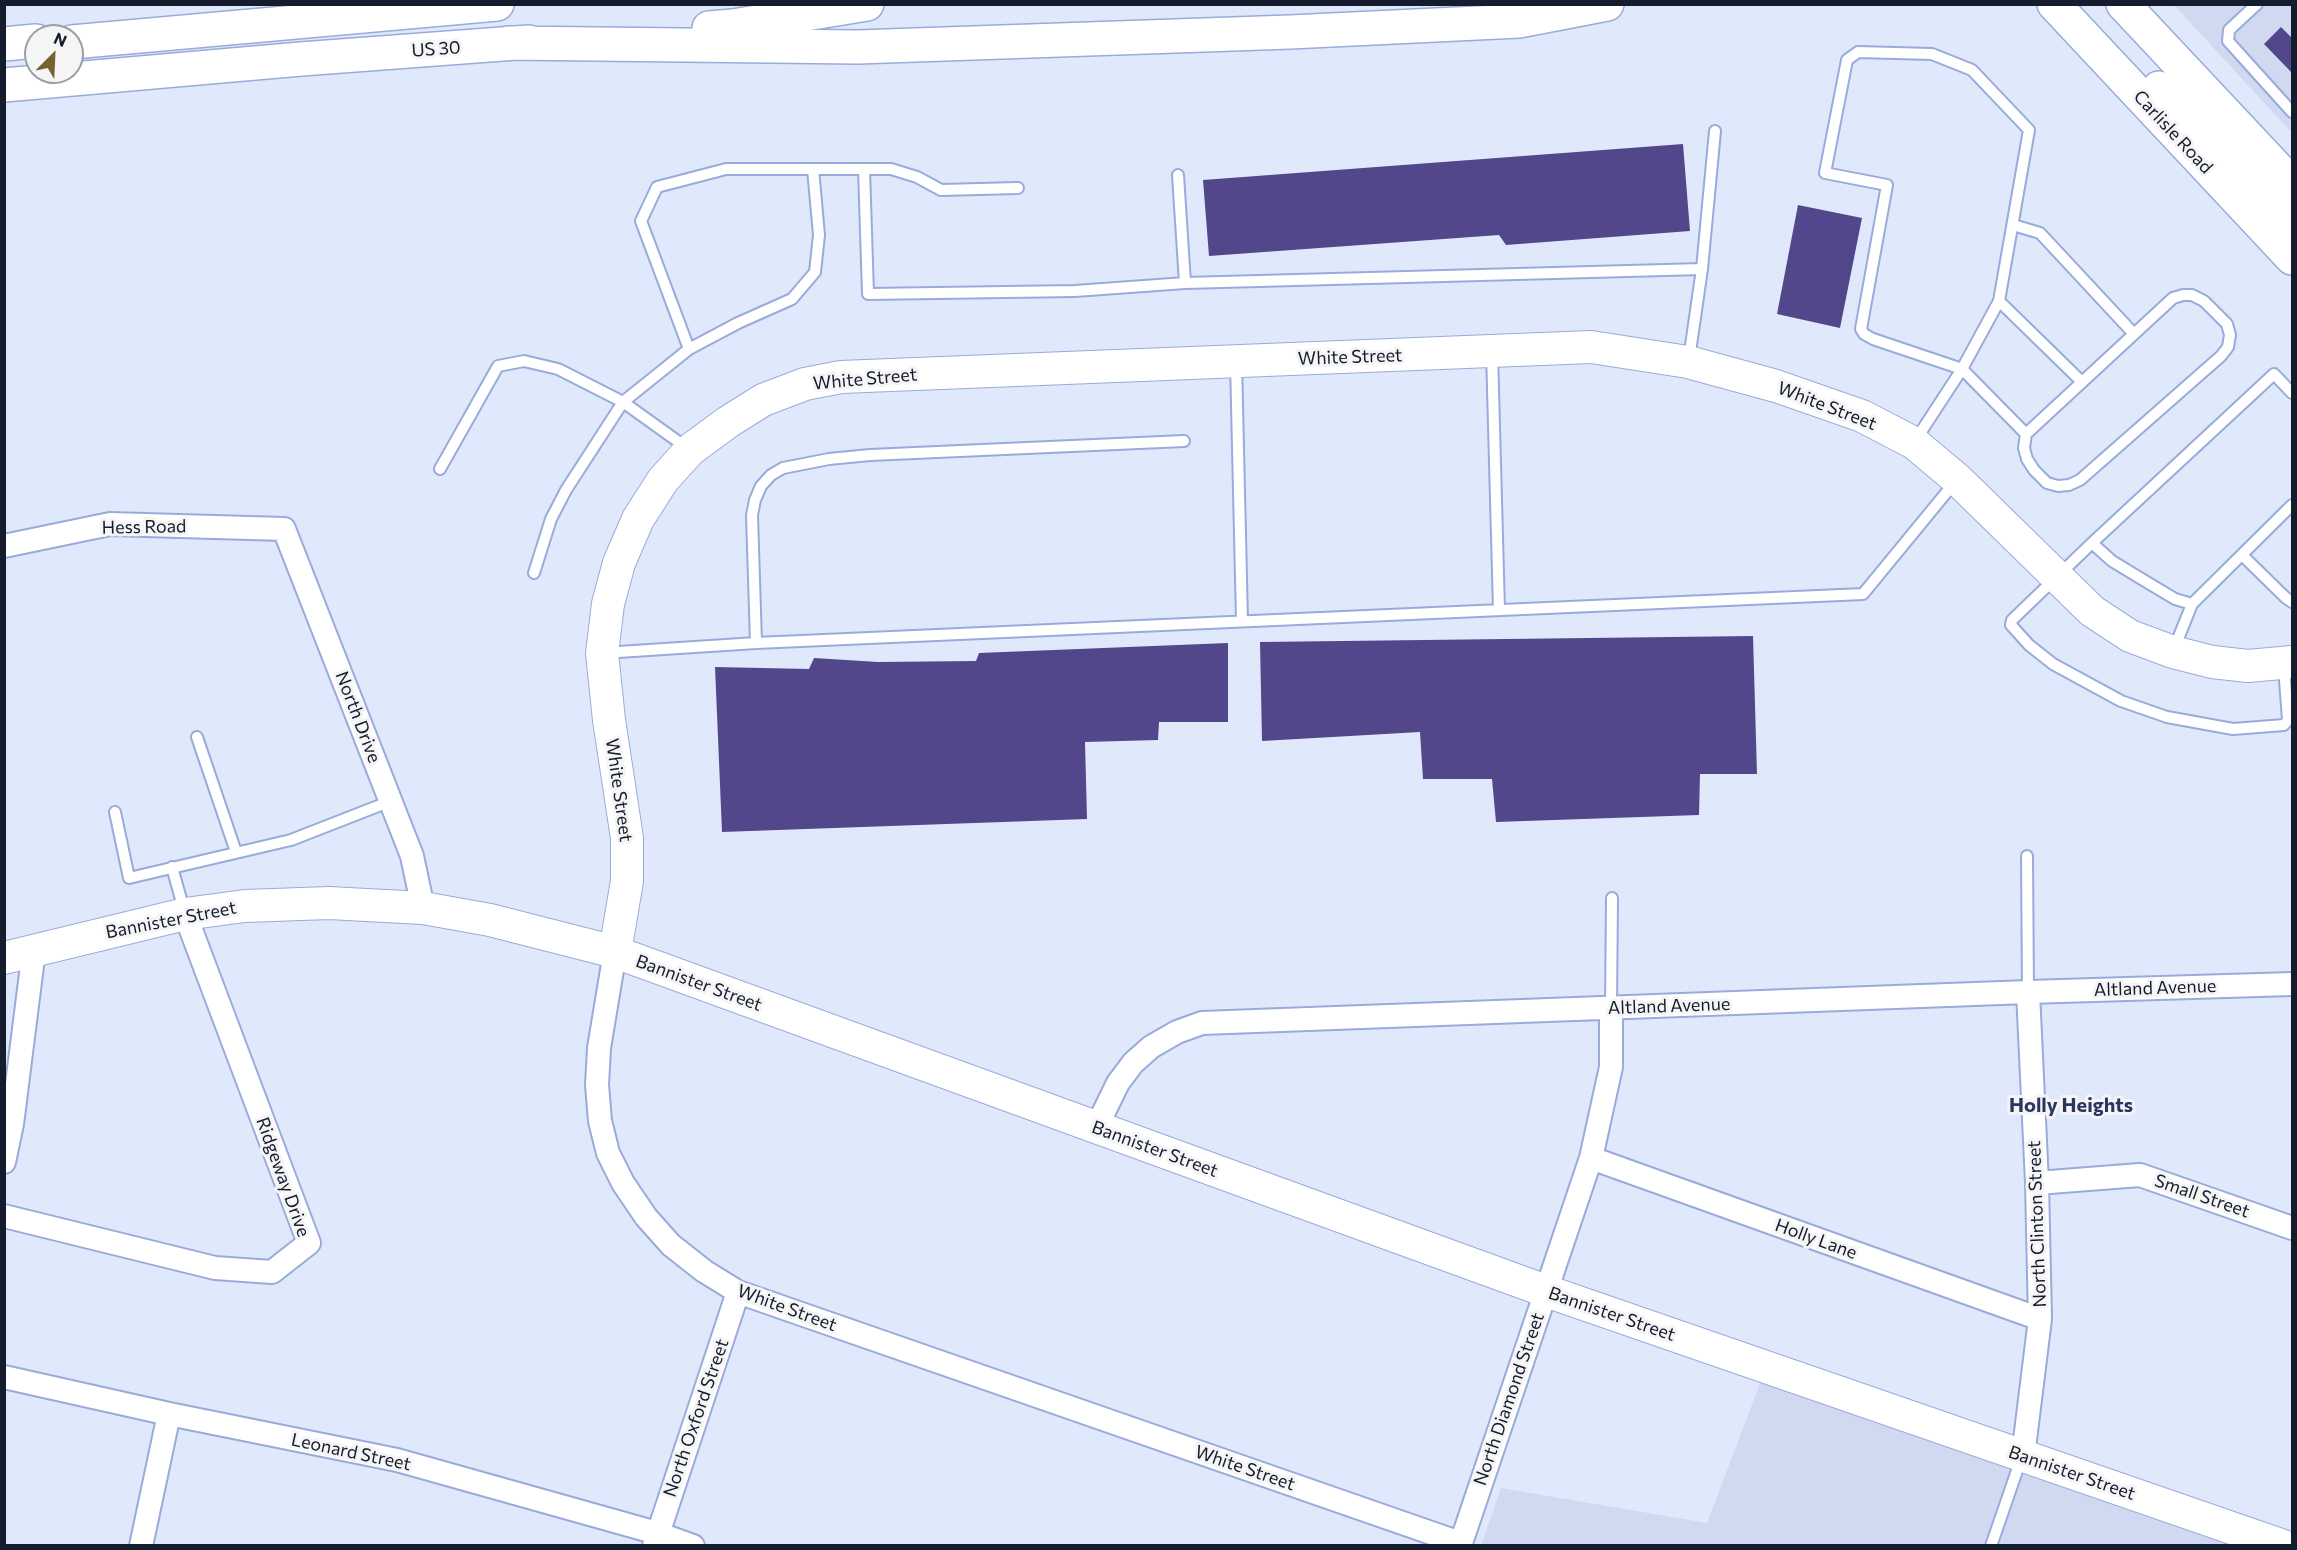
<!DOCTYPE html>
<html>
<head>
<meta charset="utf-8">
<style>
	body { margin:0 }
	#map { position:relative; width:2297px; height:1550px; overflow:hidden; background:#e0e8fc; font-family:Commissioner,sans-serif }
	canvas { display:block }
	.frame { position:absolute; inset:0; border:6px solid #151c2e; pointer-events:none }
	.north { position:absolute; left:24px; top:24px; width:60px; height:60px; box-sizing:border-box; background:#f5f5f5; border:2px solid #9b9ea5; border-radius:50%; rotate:24deg; font-size:16px; font-weight:700; line-height:24px; text-align:center; color:#151c2e }
	.north::after { content:''; display:block; margin:auto; width:21px; height:27px; background:#756331; clip-path:polygon(50% 0,100% 100%,50% 72%,0 100%) }
</style>
</head>
<body>
<div id="map">
<canvas width="2297" height="1550"></canvas>
<div class="frame"></div>
<div class="north">N</div>
</div>
<script>
const g = document.querySelector('canvas').getContext('2d');
g.lineJoin = 'round';
function fill(path, color) { g.fillStyle = color; g.fill(path, 'evenodd'); }
const shape = rows => new Path2D(rows.map(r => 'M' + r).join(''));
function trace(path, color, width, dash) { g.strokeStyle = color; g.lineWidth = width; g.lineCap = dash ? 'butt' : 'round'; g.setLineDash(dash || []); g.stroke(path); }
function drawText(font, color, halo, rows, align = 'center') {
  g.font = font + ' Commissioner,sans-serif'; g.lineWidth = 6; g.setLineDash([]); g.textBaseline = 'middle'; g.strokeStyle = halo; g.fillStyle = color; for (const [text, x, y, turn = 0] of rows) {
    g.save(); g.translate(x, y); g.rotate((+turn || 0) * Math.PI / 180); g.textAlign = isNaN(turn) ? turn : align; if (halo) g.strokeText(text, 0, 0); g.fillText(text, 0, 0); g.restore();
  }
}
fill(shape([
	[2174,5,2292,5,2292,133],
	[1761,1381,2239,1546,1481,1546,1501,1488,1707,1523]
]), '#d1d9f1');
fill(shape([
	[2281,27,2292,38,2292,73,2264,44],
	[1683,144,1690,231,1506,245,1499,235,1209,256,1203,180],
	[1798,205,1862,218,1840,328,1777,314],
	[1753,636,1757,774,1700,774,1699,815,1496,822,1492,779,1423,779,1420,732,1262,741,1260,642],
	[1228,643,1228,722,1159,722,1158,740,1085,742,1087,819,722,832,715,667,809,669,814,658,878,662,976,661,979,653]
]), '#53478b');
const lane = shape([
	[2257,4,2229,30,2228,41,2292,112],
	[864,169,891,169,917,177,941,190,1018,188],
	[1178,175,1185,283],
	[2013,225,2040,233,2134,334],
	[1999,301,2082,382],
	[689,349,641,221,657,187,726,169,864,169,868,294,1075,291,1185,283,1702,269],
	[1492,352,1499,610],
	[1689,359,1702,269,1715,131],
	[1236,362,1242,621],
	[1915,441,1962,369,1999,301,2029,130,1972,70,1932,54,1858,52,1847,60,1825,173,1887,185,1861,329,1864,334,1873,339,1962,369,2026,434,2173,298,2183,295,2192,295,2204,301,2227,324,2230,335,2228,347,2221,356,2080,480,2069,485,2058,486,2047,483,2034,470,2027,459,2024,448,2026,434],
	[687,448,623,402,689,349,738,323,792,299,815,272,819,235,813,169],
	[440,469,498,366,524,361,558,369,623,402,566,490,551,519,534,573],
	[2092,543,2112,561,2140,578,2175,599,2192,604],
	[2242,555,2286,598,2292,602],
	[756,643,752,515,755,500,761,486,771,475,783,468,829,459,870,455,1184,441],
	[2174,649,2192,604,2292,505],
	[603,653,756,643,1863,594,1955,482],
	[2284,667,2288,720,2284,725,2233,729,2167,717,2121,701,2053,664,2029,645,2011,625,2012,620,2092,543,2274,374,2292,393],
	[197,737,236,852],
	[115,812,129,878,291,840,391,801],
	[2027,856,2028,992],
	[172,867,184,910],
	[1611,1008,1612,898],
	[1991,1546,2021,1459]
]);
const street = shape([
	[4,546,110,524,284,529,412,856,423,908],
	[615,952,599,1048,597,1085,600,1121,608,1153,623,1183,646,1217,671,1245,704,1271,738,1292,1460,1543],
	[1096,1128,1118,1083,1133,1063,1151,1047,1177,1032,1202,1023,2028,992,2292,984],
	[1591,1158,2040,1319],
	[4,1162,12,1124,34,950],
	[2037,1183,2140,1175,2292,1228],
	[4,1216,215,1268,272,1272,309,1243,185,914],
	[4,1377,169,1414,397,1460,657,1533,693,1546],
	[2023,1456,2040,1319,2037,1183,2028,992],
	[141,1546,169,1414],
	[654,1546,738,1292],
	[1460,1546,1591,1158,1611,1067,1611,1008]
]);
const secondary = shape([
	[615,952,627,881,627,838,609,720,602,653,608,604,619,563,638,519,663,480,690,450,728,422,763,400,805,384,841,377,1591,347,1688,362,1776,386,1862,416,1914,443,1957,479,2092,611,2130,636,2173,652,2212,662,2248,666,2292,662],
	[4,958,185,914,245,906,329,903,423,908,490,920,615,952,1546,1291,2284,1546]
]);
const primary = shape([
	[2054,4,2292,258],
	[2123,4,2292,184],
	[2159,88,2169,95,2277,207,2292,217]
]);
const highway = shape([
	[709,28,733,26,867,4],
	[72,42,497,4],
	[508,43,858,47,1290,32,1519,21,1607,4],
	[4,44,36,41],
	[4,85,301,59,529,42]
]);
trace(lane, '#99abdb', 14);
trace(street, '#99abdb', 26);
trace(secondary, '#99abdb', 34);
trace(primary, '#99abdb', 36);
trace(highway, '#99abdb', 36);
trace(lane, '#fff', 10);
trace(street, '#fff', 22);
trace(secondary, '#fff', 32);
trace(primary, '#fff', 33);
trace(highway, '#fff', 33);
drawText('18px', '#151c2e', '#f5f5f5', [
	["US 30",436,49,-4],
	["Carlisle Road",2173,132,47],
	["White Street",1350,357,-2],
	["White Street",865,379,-5],
	["White Street",1827,406,21],
	["Hess Road",144,527,-1],
	["North Drive",358,717,69],
	["White Street",619,790,82],
	["Bannister Street",171,920,-11],
	["Bannister Street",699,983,20],
	["Altland Avenue",2155,988,-2],
	["Altland Avenue",1669,1006,-2],
	["Bannister Street",1155,1149,20],
	["Ridgeway Drive",283,1177,70],
	["Small Street",2202,1196,19],
	["North Clinton Street",2037,1224,-92],
	["Holly Lane",1816,1239,20],
	["White Street",787,1308,20],
	["Bannister Street",1612,1314,19],
	["North Diamond Street",1509,1399,-71],
	["North Oxford Street",696,1418,-71],
	["Leonard Street",351,1452,12],
	["White Street",1245,1468,19],
	["Bannister Street",2072,1473,19]
]);
drawText('bold 20px', '#29365f', '#f5f5f5', [
	["Holly Heights",2071,1105]
]);
</script>
</body>
</html>
